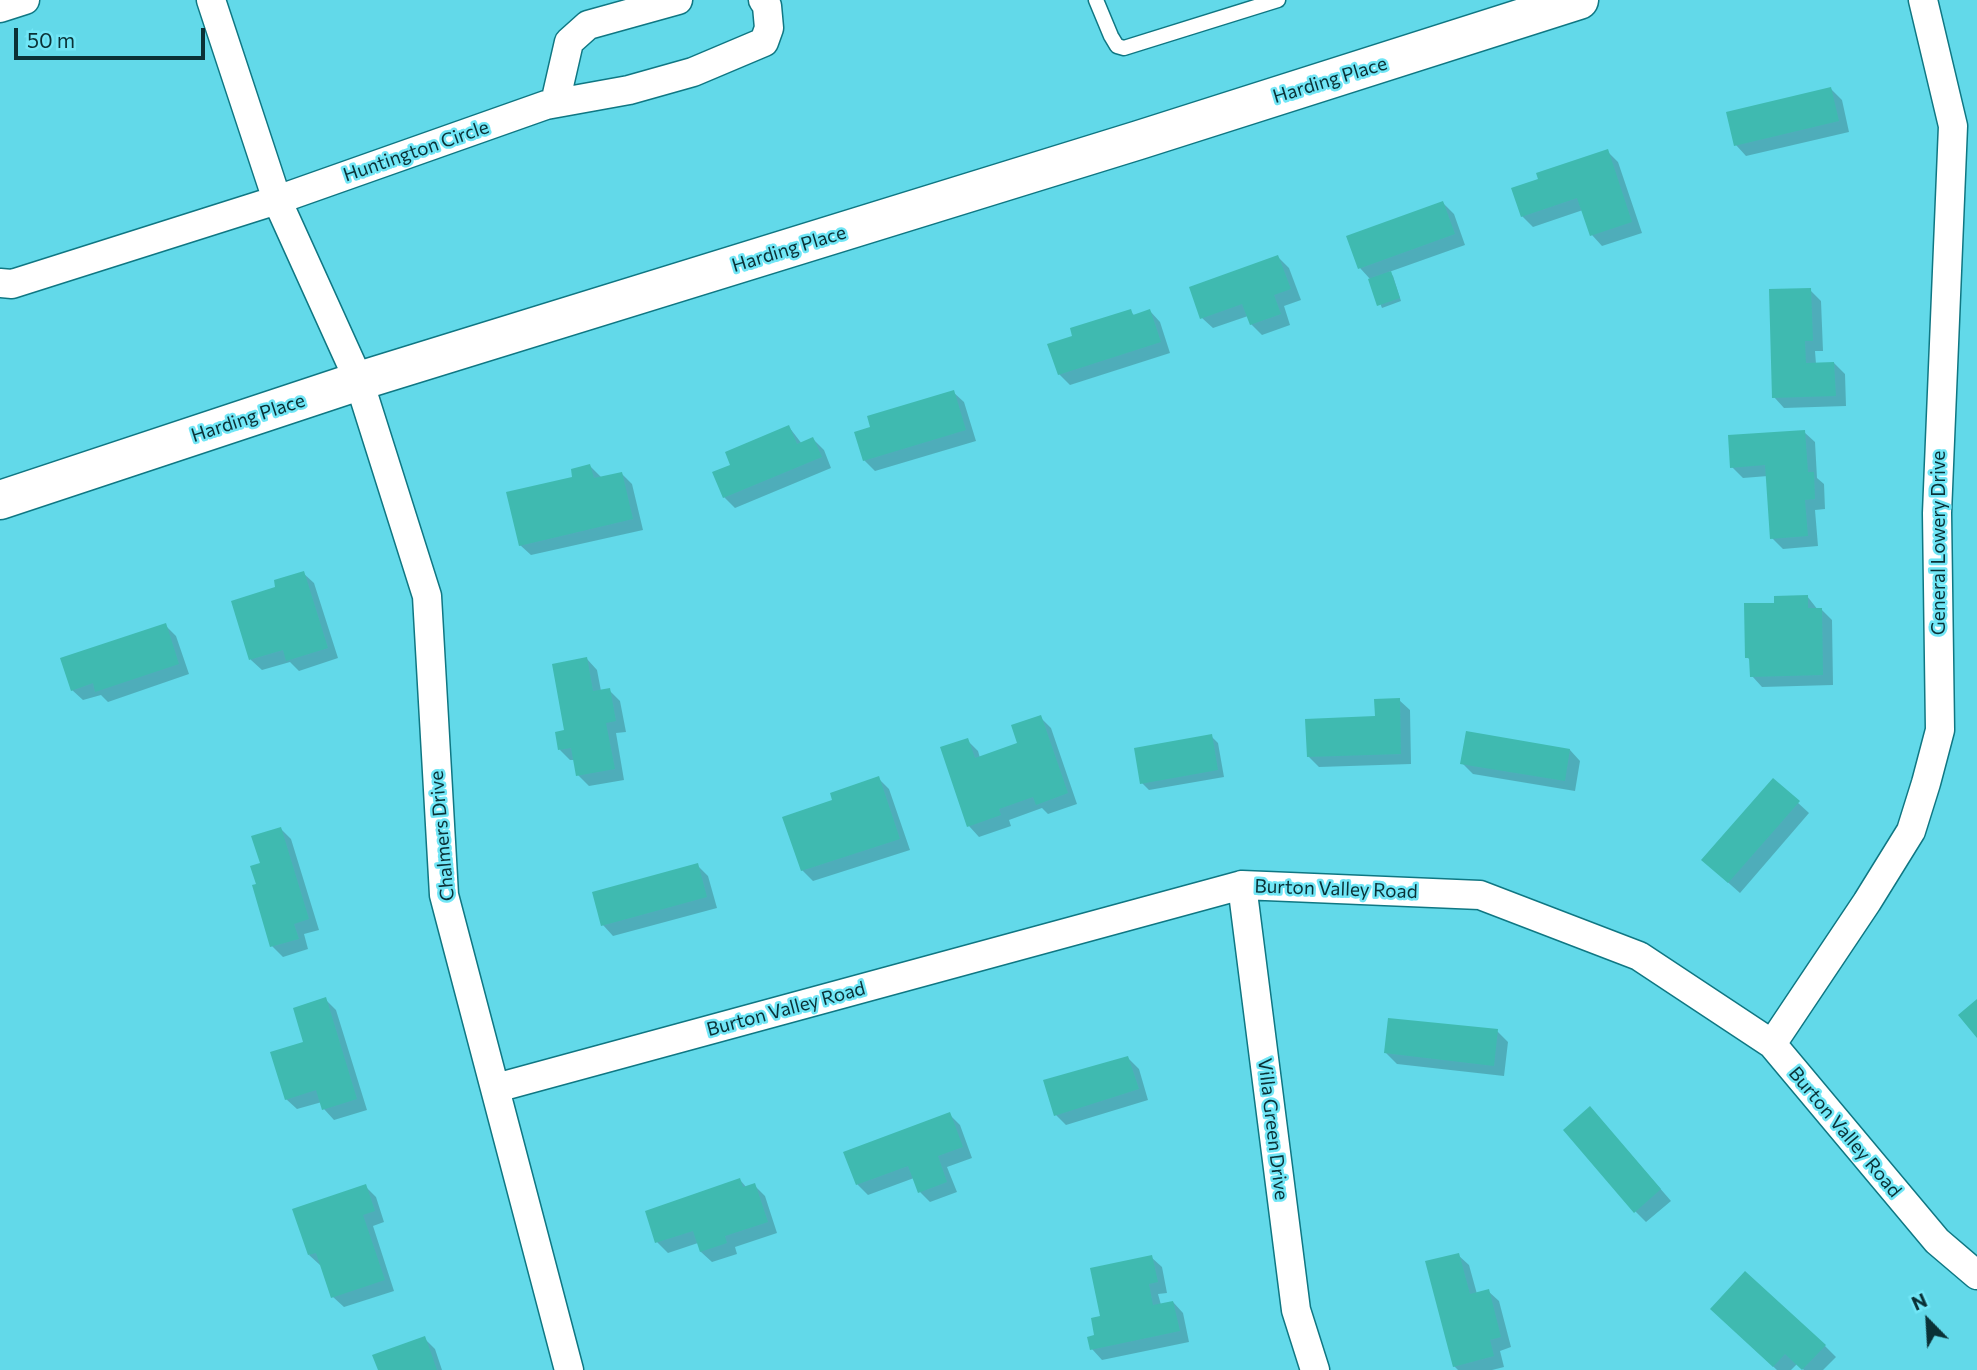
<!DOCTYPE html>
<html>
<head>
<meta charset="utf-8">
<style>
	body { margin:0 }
	#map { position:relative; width:1977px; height:1370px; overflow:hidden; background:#62d9e9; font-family:Commissioner,sans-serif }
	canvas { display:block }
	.north { position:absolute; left:1893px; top:1286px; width:70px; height:70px; -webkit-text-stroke:5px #71e6f6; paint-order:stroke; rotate:336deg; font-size:19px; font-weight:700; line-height:28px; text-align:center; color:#0a3136 }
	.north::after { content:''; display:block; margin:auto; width:24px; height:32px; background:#0a3136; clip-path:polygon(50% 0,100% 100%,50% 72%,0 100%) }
	.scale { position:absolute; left:14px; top:28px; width:191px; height:32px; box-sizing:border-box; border:4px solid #0a3136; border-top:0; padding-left:9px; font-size:21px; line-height:24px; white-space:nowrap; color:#0a3136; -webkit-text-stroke:5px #71e6f6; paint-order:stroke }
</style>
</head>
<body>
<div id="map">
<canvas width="1977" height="1370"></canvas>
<div class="north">N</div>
<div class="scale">50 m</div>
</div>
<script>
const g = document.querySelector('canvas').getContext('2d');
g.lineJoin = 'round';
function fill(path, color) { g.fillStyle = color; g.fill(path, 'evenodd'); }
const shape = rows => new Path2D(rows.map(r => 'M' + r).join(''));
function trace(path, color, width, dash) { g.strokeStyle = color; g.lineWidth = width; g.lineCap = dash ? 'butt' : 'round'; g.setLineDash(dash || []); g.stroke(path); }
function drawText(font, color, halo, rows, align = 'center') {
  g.font = font + ' Commissioner,sans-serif'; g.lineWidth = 5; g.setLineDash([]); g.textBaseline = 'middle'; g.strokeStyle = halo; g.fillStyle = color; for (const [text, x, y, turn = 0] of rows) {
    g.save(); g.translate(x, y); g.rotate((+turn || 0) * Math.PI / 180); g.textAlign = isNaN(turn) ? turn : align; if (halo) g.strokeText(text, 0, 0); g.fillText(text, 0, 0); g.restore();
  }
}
fill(shape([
	[1831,89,1842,100,1849,132,1746,156,1736,145],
	[1607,151,1618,162,1642,233,1602,246,1592,235,1583,210,1533,227,1522,216],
	[1443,203,1454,214,1465,245,1389,272,1393,276,1401,301,1382,308,1370,279,1360,268],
	[1278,257,1289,268,1301,300,1284,306,1290,325,1262,335,1251,324,1248,316,1213,328,1202,318],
	[1810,290,1821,301,1823,351,1815,351,1816,364,1834,363,1845,374,1846,406,1784,408,1774,397],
	[1130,311,1135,316,1150,311,1160,322,1170,353,1070,385,1059,374,1074,337],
	[953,392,964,402,976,441,875,471,864,460,872,428],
	[789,427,802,444,813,439,824,450,831,468,735,508,724,497,732,465],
	[1804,432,1815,442,1817,478,1824,484,1825,509,1815,510,1818,546,1783,549,1772,538,1768,476,1743,478,1732,467],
	[590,466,602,478,621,473,632,484,643,530,531,555,520,545,574,478],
	[303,573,314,583,338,658,299,671,290,662,262,670,251,660,233,602,277,588],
	[1807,596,1818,610,1821,609,1832,620,1833,685,1762,687,1752,676,1751,661,1747,657],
	[165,625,176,636,189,674,108,702,101,695,83,700,72,690],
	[587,659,597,670,601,691,609,690,620,701,626,732,616,733,624,780,589,786,578,775,575,760,570,760,560,750],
	[1399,700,1410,710,1411,764,1319,767,1308,756,1376,718],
	[1040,717,1051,728,1077,804,1048,814,1042,808,1009,820,1011,826,979,837,969,826,967,740,978,751,980,758,1019,744],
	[1211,736,1218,743,1224,777,1149,790,1142,783],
	[1570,750,1580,761,1575,791,1473,774,1462,763],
	[878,778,889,789,910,850,813,881,802,870,834,801],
	[1773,780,1809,813,1740,893,1714,870],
	[281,829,291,839,319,930,304,934,308,949,283,957,272,946,258,885,262,864],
	[697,865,708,876,717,908,613,936,603,925],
	[325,999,336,1010,367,1110,334,1120,324,1109,322,1102,297,1109,286,1099,306,1044],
	[1497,1031,1508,1042,1504,1076,1397,1064,1386,1053],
	[1128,1058,1139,1069,1148,1100,1066,1125,1056,1115],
	[949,1114,960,1125,972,1158,947,1167,957,1192,930,1202,920,1192,914,1178,868,1195,857,1184],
	[1600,1119,1671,1201,1646,1222,1635,1211],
	[740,1180,747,1188,754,1185,765,1196,777,1233,735,1247,737,1254,712,1262,701,1252,698,1243,668,1253,657,1242],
	[365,1186,376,1197,384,1222,373,1226,394,1291,344,1307,333,1297,322,1265,320,1265,309,1255],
	[1458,1255,1469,1265,1477,1294,1488,1291,1499,1301,1511,1347,1500,1351,1504,1367,1492,1370,1458,1370,1454,1366],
	[1151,1257,1162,1267,1167,1293,1158,1294,1161,1305,1173,1302,1183,1313,1189,1342,1102,1360,1092,1349,1102,1317],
	[1723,1320,1825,1346,1836,1357,1823,1370,1804,1370,1797,1364,1791,1370,1777,1370],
	[424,1338,435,1349,442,1370,380,1370]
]), '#0003');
fill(shape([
	[1831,87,1839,121,1734,146,1726,112],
	[1608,149,1632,222,1590,236,1577,198,1521,217,1511,188,1538,179,1536,173],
	[1443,201,1455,234,1358,269,1346,236],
	[1278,255,1291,289,1274,295,1281,314,1250,325,1242,304,1200,319,1189,287],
	[1391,271,1400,298,1377,306,1368,279],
	[1811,288,1813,341,1805,341,1806,363,1834,362,1836,396,1772,398,1769,289],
	[1131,309,1133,315,1150,309,1161,342,1058,375,1047,344,1072,336,1070,328],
	[954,390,966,430,863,461,854,432,870,427,867,416],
	[789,425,797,444,813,437,822,457,723,498,712,472,730,465,725,452],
	[1805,430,1808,472,1814,472,1815,499,1805,500,1808,536,1770,539,1765,465,1730,468,1728,435],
	[590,464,594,478,622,472,633,519,519,546,506,492,572,477,571,469],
	[304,571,328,648,286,661,283,650,249,660,231,601,275,587,274,580],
	[1808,595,1808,608,1822,608,1823,675,1750,677,1749,658,1745,658,1744,603,1774,603,1774,596],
	[166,623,179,664,95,692,93,683,71,691,60,658],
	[587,657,593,691,610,688,616,721,606,723,615,769,576,776,571,748,558,750,555,732,564,730,552,664],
	[1400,698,1401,754,1307,757,1305,719,1375,716,1374,699],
	[1041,715,1068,793,1036,805,1033,797,999,809,1001,815,967,827,940,747,968,738,975,758,1017,743,1011,725],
	[1466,731,1570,749,1565,781,1460,764],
	[1212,734,1218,770,1140,784,1134,748],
	[879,776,900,839,801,871,782,817,832,800,830,793],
	[1773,778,1800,801,1728,883,1701,860],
	[281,827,309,919,294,924,299,939,270,947,252,885,256,884,250,866,260,863,251,836],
	[698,863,707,897,601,926,592,892],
	[326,997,357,1099,322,1110,316,1090,285,1100,270,1052,303,1042,293,1008],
	[1977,999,1977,1038,1958,1015],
	[1388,1018,1498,1029,1494,1066,1384,1053],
	[1128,1056,1139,1089,1054,1116,1043,1080],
	[1590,1106,1661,1189,1634,1213,1563,1130],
	[950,1112,963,1147,938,1156,947,1182,918,1193,908,1166,856,1185,843,1152],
	[740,1178,743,1187,755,1183,768,1222,725,1236,727,1243,700,1252,693,1231,655,1243,645,1211],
	[366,1184,375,1211,363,1215,385,1280,331,1298,316,1253,308,1255,292,1209],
	[1459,1253,1470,1294,1489,1289,1501,1337,1490,1340,1494,1356,1453,1367,1425,1261],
	[1152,1255,1158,1282,1149,1284,1153,1305,1173,1301,1180,1331,1090,1350,1087,1337,1094,1335,1091,1318,1100,1316,1090,1268],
	[1745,1271,1826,1345,1802,1370,1785,1354,1773,1367,1710,1309],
	[425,1336,437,1370,378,1370,372,1355]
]), '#3fbab0');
const service = shape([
	[1096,0,1111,36,1117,46,1124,48,1278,0]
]);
const minor = shape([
	[0,8,25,0],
	[555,103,569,42,588,25,678,0],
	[0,283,12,284,277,200,211,0],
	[1242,885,1296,1310,1315,1370],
	[1772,1044,1867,902,1911,831,1926,783,1940,730,1937,513,1953,126,1923,0],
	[496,1088,1242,885,1480,895,1639,956,1772,1044,1937,1241,1977,1275],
	[569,1370,444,895,427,596,359,381,277,200,546,105,629,90,693,72,764,42,769,28,767,6,763,0]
]);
const secondary = shape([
	[0,500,359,381,1139,140,1579,0]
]);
trace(service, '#0f7783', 17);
trace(minor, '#0f7783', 31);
trace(secondary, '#0f7783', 41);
trace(service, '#fff', 14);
trace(minor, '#fff', 28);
trace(secondary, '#fff', 38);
drawText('19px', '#0a3136', '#71e6f6', [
	["Harding Place",1330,80,-17],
	["Huntington Circle",416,151,-19],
	["Harding Place",789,249,-17],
	["Harding Place",248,418,-18],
	["General Lowery Drive",1939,543,-90],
	["Chalmers Drive",442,836,-95],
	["Burton Valley Road",1336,889,2],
	["Burton Valley Road",786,1009,-15],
	["Villa Green Drive",1273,1129,83],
	["Burton Valley Road",1845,1132,50]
]);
</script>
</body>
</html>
